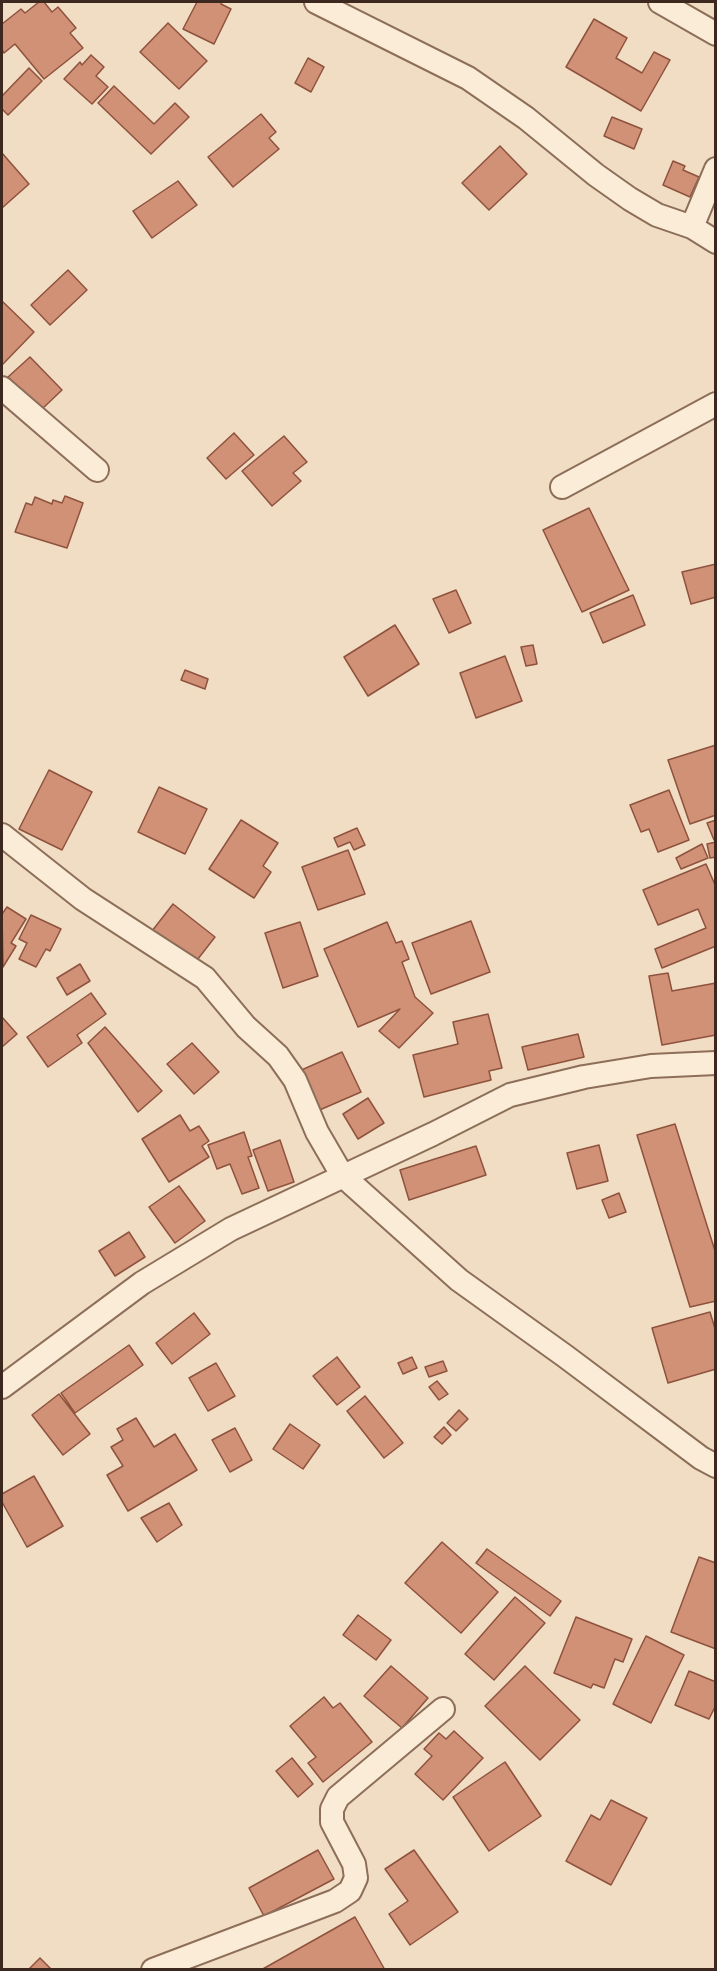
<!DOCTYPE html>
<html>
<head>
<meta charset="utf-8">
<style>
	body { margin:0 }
	#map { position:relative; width:717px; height:1971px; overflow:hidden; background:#f1ddc4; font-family:"PT Serif",serif }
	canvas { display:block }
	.frame { position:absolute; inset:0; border:3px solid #3c281e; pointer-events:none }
</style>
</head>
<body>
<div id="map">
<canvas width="717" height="1971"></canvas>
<div class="frame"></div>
</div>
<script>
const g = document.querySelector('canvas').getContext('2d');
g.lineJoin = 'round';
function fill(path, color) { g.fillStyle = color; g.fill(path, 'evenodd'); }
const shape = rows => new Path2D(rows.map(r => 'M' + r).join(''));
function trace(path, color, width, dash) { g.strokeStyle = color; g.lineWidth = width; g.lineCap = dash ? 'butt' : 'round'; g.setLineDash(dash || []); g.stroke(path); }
const building = shape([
	[39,2,44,2,52,12,58,7,76,28,70,33,83,48,44,79,15,44,4,53,2,50,2,24,21,9,25,13,39,2],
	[197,2,222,2,221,4,231,9,214,44,183,29,197,2],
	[594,19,627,38,616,58,642,73,654,52,670,60,641,111,566,67,594,19],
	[168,23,207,61,179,89,140,52,168,23],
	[91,55,104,67,96,76,108,87,92,104,64,79,80,62,82,65,91,55],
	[308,58,324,67,311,92,295,83,308,58],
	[29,68,42,81,8,115,2,109,2,96,29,68],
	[114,86,154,124,175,103,189,117,151,154,98,103,114,86],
	[261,114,276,132,269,138,279,149,233,187,208,157,261,114],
	[612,117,642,129,634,149,604,136,612,117],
	[500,146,527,174,489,210,462,183,500,146],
	[2,153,29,184,2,208,2,153],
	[673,161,685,166,683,170,699,177,690,197,663,185,673,161],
	[178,181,197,205,152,238,133,211,178,181],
	[68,270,87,290,50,325,31,305,68,270],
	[2,301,34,332,3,364,2,363,2,301],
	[30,357,62,390,41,410,8,377,30,357],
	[234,433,254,455,226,479,207,458,234,433],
	[284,436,307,462,293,473,301,481,272,506,242,471,284,436],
	[65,496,83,503,67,548,15,532,26,503,32,505,35,497,52,504,53,500,62,503,65,496],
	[589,508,629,590,582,612,543,530,589,508],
	[716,564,716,597,691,604,682,572,716,564],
	[456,590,471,623,449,633,433,599,456,590],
	[633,595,645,625,603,643,590,613,633,595],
	[395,625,419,664,368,696,344,657,395,625],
	[533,645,537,664,526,666,521,647,533,645],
	[505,656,522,701,476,718,460,673,505,656],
	[185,670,208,679,205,689,181,680,185,670],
	[716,745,716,815,690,824,668,760,716,745],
	[49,770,92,792,62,850,19,829,49,770],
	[159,787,207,809,185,854,138,832,159,787],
	[669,790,689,840,658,852,649,829,641,832,630,805,669,790],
	[241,820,278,843,263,866,271,872,254,898,209,869,241,820],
	[716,820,716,840,714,840,707,823,716,820],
	[357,828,365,845,354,850,350,842,338,847,334,838,357,828],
	[716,842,716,857,710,858,707,844,716,842],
	[702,844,708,858,681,869,676,858,702,844],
	[348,850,365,894,318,910,302,867,348,850],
	[706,864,716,887,716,946,662,968,655,949,706,928,698,909,658,925,643,890,706,864],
	[173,904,215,937,194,964,152,931,173,904],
	[7,907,26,919,11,943,16,946,3,967,2,914,7,907],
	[31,915,61,929,50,951,46,949,36,967,19,959,27,943,19,939,31,915],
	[471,921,490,972,431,994,412,943,471,921],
	[300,922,318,976,283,988,265,933,300,922],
	[387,922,396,943,402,941,409,959,402,962,415,997,433,1013,399,1048,379,1031,400,1009,358,1027,324,949,387,922],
	[80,964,90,981,67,995,57,978,80,964],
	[668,973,672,991,716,983,716,1035,662,1045,649,976,668,973],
	[91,993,106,1014,77,1035,82,1043,48,1067,27,1037,91,993],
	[488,1014,502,1068,489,1071,491,1080,424,1097,413,1055,458,1044,453,1022,488,1014],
	[2,1017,17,1034,2,1047,2,1017],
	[105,1027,162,1091,138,1112,88,1043,105,1027],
	[578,1034,584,1057,528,1070,522,1047,578,1034],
	[192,1043,219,1072,194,1094,167,1064,192,1043],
	[342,1052,361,1092,315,1112,297,1072,342,1052],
	[368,1098,384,1123,358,1139,343,1114,368,1098],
	[180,1115,190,1131,199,1126,209,1141,202,1146,209,1157,169,1182,142,1139,180,1115],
	[675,1124,716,1254,716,1301,690,1307,637,1135,675,1124],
	[244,1132,252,1156,248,1157,259,1188,242,1194,230,1164,217,1169,208,1145,244,1132],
	[280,1140,294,1182,268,1191,253,1150,280,1140],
	[599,1145,608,1181,577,1189,567,1153,599,1145],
	[476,1146,486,1175,409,1200,400,1170,476,1146],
	[179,1186,205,1221,175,1243,149,1207,179,1186],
	[619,1193,626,1212,609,1218,602,1200,619,1193],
	[129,1232,145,1257,115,1276,99,1251,129,1232],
	[710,1312,716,1332,716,1369,668,1383,652,1328,710,1312],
	[194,1313,210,1334,172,1364,156,1343,194,1313],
	[129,1345,143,1365,75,1413,61,1393,129,1345],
	[337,1357,360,1387,337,1405,313,1376,337,1357],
	[412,1357,417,1368,403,1374,398,1363,412,1357],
	[443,1361,447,1371,429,1377,425,1367,443,1361],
	[216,1363,235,1396,208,1411,189,1378,216,1363],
	[437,1381,448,1394,439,1400,429,1387,437,1381],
	[59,1394,90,1434,63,1455,32,1415,59,1394],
	[365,1396,403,1443,384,1458,347,1411,365,1396],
	[459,1410,468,1419,456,1431,447,1423,459,1410],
	[136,1418,154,1447,175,1434,197,1470,128,1511,107,1475,123,1466,111,1447,123,1440,117,1429,136,1418],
	[290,1424,320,1445,303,1469,273,1449,290,1424],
	[444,1427,451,1435,442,1444,434,1437,444,1427],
	[235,1428,252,1460,230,1472,212,1440,235,1428],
	[34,1476,63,1526,27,1547,2,1502,2,1494,34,1476],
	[169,1503,182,1525,157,1542,141,1518,169,1503],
	[442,1542,498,1592,461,1633,405,1583,442,1542],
	[487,1549,561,1601,550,1616,476,1563,487,1549],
	[699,1557,716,1563,716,1649,671,1632,699,1557],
	[515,1597,545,1623,494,1680,465,1654,515,1597],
	[358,1615,391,1640,376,1660,343,1635,358,1615],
	[576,1617,632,1639,623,1662,615,1659,604,1688,593,1684,591,1688,554,1673,576,1617],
	[646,1636,684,1655,651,1723,613,1704,646,1636],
	[391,1666,428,1698,402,1728,364,1696,391,1666],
	[525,1666,580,1720,540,1760,485,1706,525,1666],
	[689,1671,716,1682,716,1705,709,1719,675,1705,689,1671],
	[324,1697,333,1708,340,1703,372,1742,323,1782,308,1763,316,1757,290,1726,324,1697],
	[454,1731,483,1758,443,1800,415,1774,432,1756,424,1749,439,1733,446,1739,454,1731],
	[292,1758,313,1784,298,1797,276,1771,292,1758],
	[505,1762,541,1816,489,1851,453,1797,505,1762],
	[611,1800,647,1818,611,1885,566,1861,591,1815,600,1820,611,1800],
	[318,1850,334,1879,264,1916,249,1888,318,1850],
	[414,1850,458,1912,410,1945,389,1914,408,1901,385,1869,414,1850],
	[355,1917,385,1970,261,1970,355,1917],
	[40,1958,52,1970,28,1970,40,1958]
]);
fill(building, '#d19177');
trace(building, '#8e523d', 1.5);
const minor = shape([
	[316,2,468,78,526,118,596,175,630,199,657,215,692,227,716,242],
	[660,2,716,34],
	[692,227,716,169],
	[2,388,97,470],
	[562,487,716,404],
	[2,835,83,899,205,978,246,1027,278,1056,295,1080,317,1132,342,1175,459,1280,565,1356,701,1458,716,1466],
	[2,1387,142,1283,231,1229,433,1134,510,1095,584,1077,651,1066,716,1063],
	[153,1970,335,1901,350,1891,356,1878,354,1864,332,1822,332,1809,338,1797,443,1709]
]);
trace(minor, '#8d6e59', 26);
trace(minor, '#fbecd8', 22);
</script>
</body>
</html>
